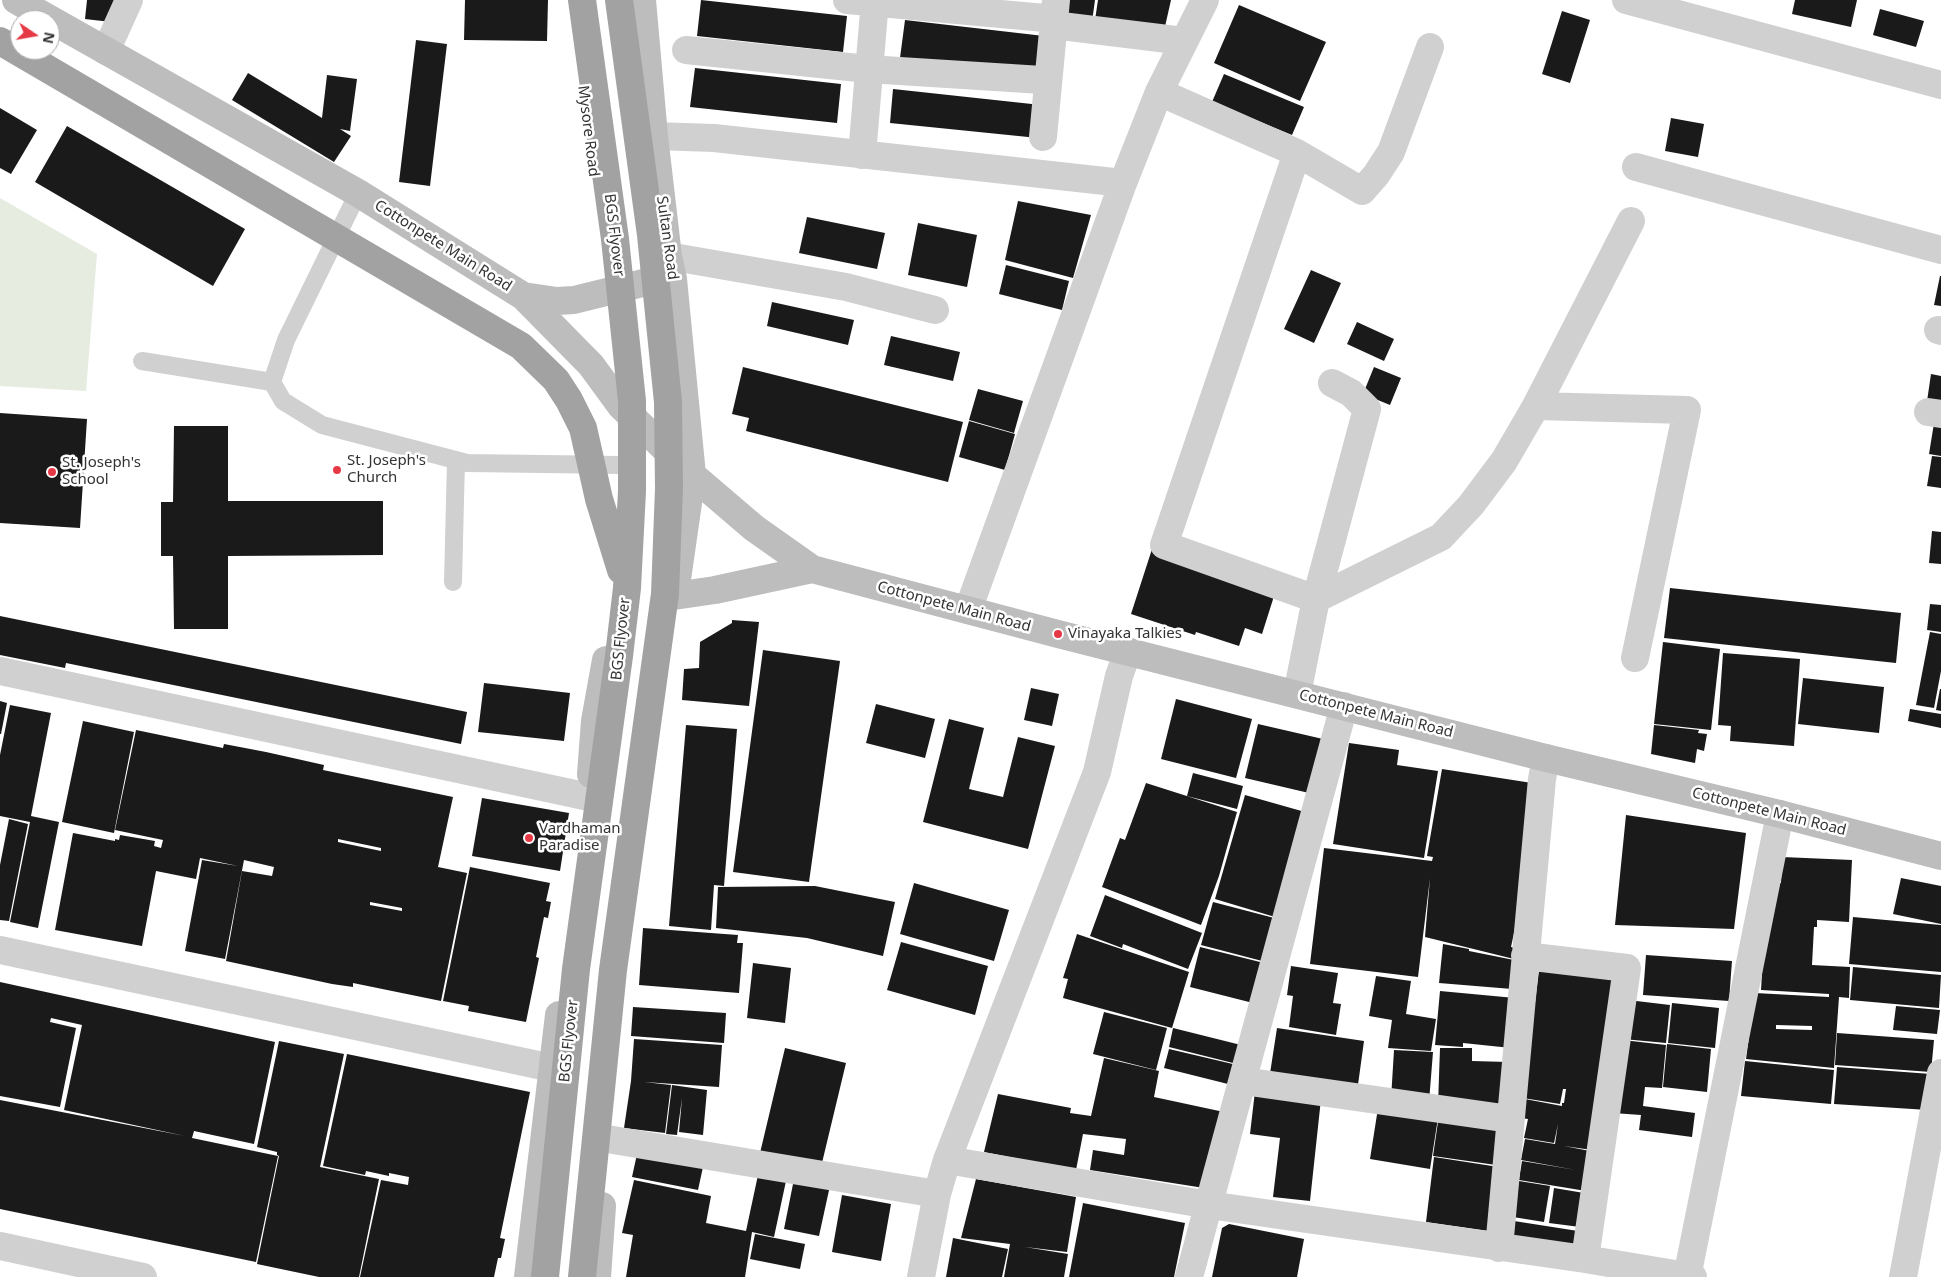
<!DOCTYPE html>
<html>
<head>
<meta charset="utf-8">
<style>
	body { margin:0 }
	#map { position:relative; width:1941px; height:1277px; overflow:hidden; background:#fff; font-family:"Noto Sans",sans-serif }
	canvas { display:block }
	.north { position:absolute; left:10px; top:10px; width:50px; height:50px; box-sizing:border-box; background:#fff; border:1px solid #adadad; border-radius:50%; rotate:102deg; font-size:14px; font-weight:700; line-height:20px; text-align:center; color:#333 }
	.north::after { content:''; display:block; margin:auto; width:18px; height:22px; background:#e63946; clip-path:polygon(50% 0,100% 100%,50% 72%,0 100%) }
</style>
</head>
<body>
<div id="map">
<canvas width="1941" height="1277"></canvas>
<div class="north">N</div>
</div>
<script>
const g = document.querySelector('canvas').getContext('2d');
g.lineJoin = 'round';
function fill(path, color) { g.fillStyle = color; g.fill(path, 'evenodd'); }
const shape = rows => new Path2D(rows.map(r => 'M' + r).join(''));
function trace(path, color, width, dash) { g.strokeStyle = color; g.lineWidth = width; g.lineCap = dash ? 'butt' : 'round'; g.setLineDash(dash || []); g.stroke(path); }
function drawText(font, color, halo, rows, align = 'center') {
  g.font = font + ' "Noto Sans",sans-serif'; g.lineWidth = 5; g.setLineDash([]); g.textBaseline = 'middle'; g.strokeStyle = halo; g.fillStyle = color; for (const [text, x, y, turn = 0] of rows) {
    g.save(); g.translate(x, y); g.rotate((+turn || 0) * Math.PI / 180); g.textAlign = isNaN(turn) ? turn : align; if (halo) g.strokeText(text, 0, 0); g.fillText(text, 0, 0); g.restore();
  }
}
fill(shape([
	[0,198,97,254,86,391,0,386]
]), '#e6ecdf');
fill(shape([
	[87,0,114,0,111,22,85,19],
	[465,0,548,0,547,41,464,40],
	[701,0,847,16,843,52,697,36],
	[1062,0,1095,0,1092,22,1059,18],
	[1098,0,1171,0,1164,31,1095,20],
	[1795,0,1857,0,1851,27,1792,14],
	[1239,5,1326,42,1300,101,1214,63],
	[1880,9,1924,21,1916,47,1873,35],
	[1562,11,1590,20,1570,83,1542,74],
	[905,20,1044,36,1039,74,900,58],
	[416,40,447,44,430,186,399,182],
	[695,68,841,84,837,123,690,107],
	[248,73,322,118,327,75,357,79,350,131,340,129,351,136,334,162,232,100],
	[1224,74,1304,107,1292,135,1212,102],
	[893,89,1041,105,1038,138,890,123],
	[0,108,37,130,11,174,0,168],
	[1671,118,1704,124,1698,157,1665,151],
	[67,126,245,229,213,286,35,182],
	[1018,201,1091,215,1073,278,1005,260],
	[807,217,885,233,877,269,799,253],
	[918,223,977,235,967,287,908,275],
	[1006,265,1069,281,1062,310,999,294],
	[1311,270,1341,283,1314,343,1284,329],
	[1940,276,1941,276,1941,306,1934,305],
	[772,302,854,320,848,345,767,326],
	[1357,322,1394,339,1384,361,1347,344],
	[891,336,960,352,953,381,884,365],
	[743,367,963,422,948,482,746,431,749,418,732,414],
	[1374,367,1401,378,1390,405,1363,394],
	[1931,374,1941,376,1941,410,1926,408],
	[978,389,1023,401,1014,433,969,420],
	[0,413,87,419,80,528,0,523],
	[1935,417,1941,418,1941,456,1929,454],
	[969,421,1015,434,1005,470,959,457],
	[174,426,228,426,228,501,383,501,383,555,228,556,228,629,174,629,173,556,161,556,161,502,173,502],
	[1932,456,1941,457,1941,488,1927,486],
	[1932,531,1941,532,1941,564,1929,563],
	[1153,546,1275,593,1262,634,1245,628,1239,646,1196,632,1195,635,1131,614],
	[1670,588,1901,613,1896,663,1664,638],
	[1930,604,1941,605,1941,632,1927,630],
	[0,616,467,712,461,744,66,663,65,668,0,655],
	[732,620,759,622,749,706,682,700,684,669,699,668,700,642,732,623],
	[1930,632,1941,634,1941,671,1934,708,1916,705],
	[1663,642,1720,649,1711,730,1654,724],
	[763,650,840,661,809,882,733,872],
	[1723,653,1800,659,1794,746,1730,741,1731,726,1718,725],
	[1803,678,1884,687,1879,733,1798,724],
	[484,683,570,693,564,741,478,732],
	[1031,688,1059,694,1052,726,1024,720],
	[1940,689,1941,689,1941,711,1936,710],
	[1176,699,1252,719,1236,778,1161,759],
	[0,701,7,703,1,734,0,734],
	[876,704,935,719,925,758,866,743],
	[10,705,51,713,31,816,59,822,38,928,10,922,30,822,0,816,0,755],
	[1910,709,1941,714,1941,728,1908,721],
	[949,719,984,728,969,789,1003,797,1018,737,1055,746,1028,849,923,822],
	[83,721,134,732,114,833,62,822],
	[1258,724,1323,739,1309,793,1245,778],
	[686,725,737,729,724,886,714,885,711,930,669,926],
	[1654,725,1699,730,1698,733,1707,734,1704,751,1697,749,1695,763,1651,754],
	[136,730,223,748,224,744,266,752,324,765,323,770,453,797,438,867,467,873,441,1001,353,983,353,987,332,984,226,961,242,871,272,876,274,867,244,860,225,959,185,951,202,860,238,866,200,858,196,879,156,871,142,946,55,930,73,833,115,841,115,839,119,840,120,835,155,841,154,846,161,848,163,840,115,830],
	[338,839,381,848,381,851,338,842],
	[370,902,402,908,402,911,370,905],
	[1349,743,1399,750,1397,765,1438,771,1424,858,1333,844],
	[1442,769,1532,783,1515,928,1511,947,1516,948,1514,959,1425,937,1430,878,1418,977,1310,964,1324,848,1432,861,1433,857,1427,856],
	[1193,773,1243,786,1237,809,1187,796],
	[1146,783,1237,812,1219,876,1201,925,1102,887,1120,838,1125,840],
	[1245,795,1305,812,1275,917,1215,899],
	[482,798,569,813,560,871,472,856],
	[1626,815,1746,833,1734,929,1615,925],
	[9,819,28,824,9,921,0,920,0,865],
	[1782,857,1852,860,1849,922,1817,920,1817,927,1814,927,1812,965,1850,967,1849,998,1839,997,1834,1068,1746,1059,1755,993,1829,997,1829,994,1761,990,1765,924,1777,883,1781,883],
	[1776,1025,1812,1026,1812,1030,1776,1029],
	[470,867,550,883,546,901,551,902,548,918,544,917,536,957,539,958,526,1022,468,1011,469,1006,443,1001],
	[1901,878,1941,886,1941,924,1893,914],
	[914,883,1009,910,994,961,900,934],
	[815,886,895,902,883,956,807,938,716,928,718,887],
	[1105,895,1202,933,1188,969,1123,944,1122,948,1090,936],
	[1213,902,1278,919,1266,962,1201,945],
	[1853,917,1941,925,1941,972,1849,964],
	[643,928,738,935,737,943,743,943,739,993,639,985],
	[1077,934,1189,972,1172,1028,1063,998,1068,979,1063,978],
	[901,942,988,966,975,1015,887,990],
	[1443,944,1469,949,1469,951,1514,960,1512,989,1439,983],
	[1200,947,1264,963,1253,1003,1190,987],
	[1646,955,1732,961,1729,1001,1643,995],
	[753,963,791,968,785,1023,747,1018],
	[1291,966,1338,973,1333,1003,1341,1004,1336,1035,1289,1027,1293,996,1287,995],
	[1853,967,1941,975,1939,1008,1850,1000],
	[1539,971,1620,975,1592,1150,1564,1146,1590,1151,1586,1191,1519,1180,1522,1161,1576,1170,1521,1160,1525,1139,1555,1144,1558,1124,1554,1143,1524,1138,1528,1119,1521,1118,1525,1099,1562,1106,1562,1103,1564,1103,1566,1089,1563,1089,1560,1104,1523,1098],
	[1376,976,1411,981,1406,1014,1436,1019,1431,1051,1388,1048,1392,1020,1369,1016],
	[0,982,275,1042,254,1144,194,1131,192,1138,278,1156,256,1262,0,1209,0,1100,185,1136,64,1110,82,1025,51,1018,50,1022,76,1028,60,1107,0,1096],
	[1440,991,1515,998,1511,1048,1463,1043,1463,1047,1435,1045],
	[1628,1000,1670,1005,1666,1043,1623,1039],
	[1672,1003,1719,1008,1715,1048,1668,1043],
	[1896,1006,1940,1010,1937,1034,1893,1030],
	[633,1007,726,1013,724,1043,631,1036],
	[1104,1012,1167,1028,1156,1070,1093,1054],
	[1173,1028,1241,1045,1237,1064,1169,1047],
	[1277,1028,1364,1041,1357,1092,1269,1080],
	[1837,1033,1934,1040,1931,1072,1835,1065],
	[634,1039,722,1045,719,1087,644,1082,671,1085,665,1133,624,1128,631,1081],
	[1623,1040,1666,1045,1662,1088,1645,1087,1643,1106,1695,1113,1692,1137,1639,1130,1641,1115,1613,1113],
	[279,1041,344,1054,320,1167,379,1179,359,1277,319,1277,257,1264,279,1156,277,1155,277,1152,257,1147],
	[1667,1044,1711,1049,1707,1092,1663,1087],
	[785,1048,846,1063,821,1167,760,1153],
	[1440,1048,1472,1048,1472,1061,1508,1062,1507,1110,1438,1105],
	[1169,1049,1237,1065,1232,1085,1164,1068],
	[1394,1050,1433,1052,1429,1102,1391,1099],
	[347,1054,530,1092,500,1238,505,1239,501,1258,498,1258,494,1277,360,1277,381,1180,408,1185,409,1177,389,1173,389,1176,366,1171,365,1175,323,1166],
	[1104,1058,1159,1071,1154,1097,1224,1112,1204,1188,1090,1170,1093,1150,1124,1155,1126,1139,1083,1134,1076,1170,984,1152,998,1094,1071,1108,1070,1113,1091,1116],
	[1745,1061,1834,1070,1831,1104,1741,1096],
	[1837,1067,1931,1074,1928,1110,1834,1104],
	[672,1085,707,1090,703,1135,679,1132,682,1098,677,1135,666,1134],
	[1255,1091,1321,1099,1310,1201,1273,1197,1280,1138,1250,1134],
	[1378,1108,1438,1118,1430,1169,1370,1159],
	[1439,1115,1509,1125,1503,1166,1433,1156],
	[637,1154,703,1167,698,1190,632,1177],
	[1434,1157,1505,1168,1496,1232,1426,1222],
	[795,1174,831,1181,819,1236,784,1229],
	[758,1175,786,1181,774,1237,752,1232,745,1277,626,1277,633,1235,622,1233,634,1180,711,1196,706,1223,746,1231],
	[976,1179,1076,1197,1067,1252,1025,1247,1068,1254,1064,1277,1004,1277,1010,1244,961,1238],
	[1519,1181,1550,1186,1544,1222,1513,1217],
	[1554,1188,1584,1193,1580,1227,1549,1223],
	[842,1195,891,1204,881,1261,832,1252],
	[1083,1203,1185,1223,1174,1277,1069,1277],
	[1514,1221,1578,1231,1574,1253,1510,1243],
	[1229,1224,1304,1239,1297,1277,1212,1277,1222,1228],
	[755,1234,805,1244,800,1269,750,1259],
	[953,1238,1008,1249,1002,1277,946,1277]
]), '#1a1a1a');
trace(shape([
	[358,193,286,340,272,382,283,401,322,425,467,463,619,465],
	[142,361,272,382],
	[453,582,456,460]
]), '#d0d0d0', 18);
trace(shape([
	[847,0,1045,18],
	[1626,0,1941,85],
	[1053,25,1184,41],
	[686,50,868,69,1042,80],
	[106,51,129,0],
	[1159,92,1297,153,1362,191,1376,175,1391,152,1430,47],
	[654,136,714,138,1123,183],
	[1043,137,1056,0],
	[1297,153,1164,545,1316,599,1441,537,1471,505,1504,461,1536,406,1631,221],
	[862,155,875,0],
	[1636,167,1941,250],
	[668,256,846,287,935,310],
	[1938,330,1941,331],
	[1536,406,1687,410,1635,658],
	[1928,412,1941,414],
	[968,610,1123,183,1159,92,1205,0],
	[0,671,589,797],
	[1297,694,1316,599,1367,409,1351,393,1332,383],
	[0,950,552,1068],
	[1525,956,1627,968,1585,1259],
	[1243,1081,1510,1119],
	[607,1139,937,1194],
	[947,1160,1209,1205,1585,1259,1693,1277],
	[0,1246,143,1277],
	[1499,1248,1542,779,1546,758],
	[921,1277,937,1194,947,1160,1097,772,1119,676,1128,651],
	[1189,1277,1344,706],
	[1903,1277,1941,1073]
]), '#d0d0d0', 28);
trace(shape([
	[1687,1277,1780,814]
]), '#d0d0d0', 28);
trace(shape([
	[16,0,358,193,523,296,591,365,621,406,692,475,754,528,812,569,1058,634,1546,758,1780,814,1941,856],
	[642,0,654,136,668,256,673,279,692,475,675,593],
	[523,296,557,301,574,300,651,281,673,279],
	[674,596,715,590,812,569],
	[591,774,595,721,606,660],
	[528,1277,559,1015],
	[597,1277,602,1206]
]), '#bdbdbd', 28);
trace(shape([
	[0,41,521,346,556,380,569,400,583,428,599,499,621,570],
	[545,1277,576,969,619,656,627,588,632,491,632,401,615,239,582,0],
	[582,1277,613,970,665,594,669,488,668,402,651,235,619,0]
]), '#a2a2a2', 28);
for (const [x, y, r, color] of [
	[337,470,5,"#e63946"],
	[52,472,5,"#e63946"],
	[1058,634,5,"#e63946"],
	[529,838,5,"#e63946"]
]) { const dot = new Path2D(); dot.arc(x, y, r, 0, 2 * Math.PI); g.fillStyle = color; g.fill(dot); trace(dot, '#fff', 2); }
drawText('15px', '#333', '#fff', [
	["Mysore Road",588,131,83],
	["BGS Flyover",614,235,83],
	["Sultan Road",667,238,82],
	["Cottonpete Main Road",443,246,32],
	["Cottonpete Main Road",954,607,15],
	["BGS Flyover",621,639,-84],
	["Cottonpete Main Road",1376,714,14],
	["Cottonpete Main Road",1769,812,14],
	["BGS Flyover",569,1041,-84]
]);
drawText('15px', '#333', '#fff', [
	["St. Joseph's",347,461],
	["Church",347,478],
	["St. Joseph's",62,463],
	["School",62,480],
	["Vinayaka Talkies",1068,634],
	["Vardhaman",539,829],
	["Paradise",539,846]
], 'left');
</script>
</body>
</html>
